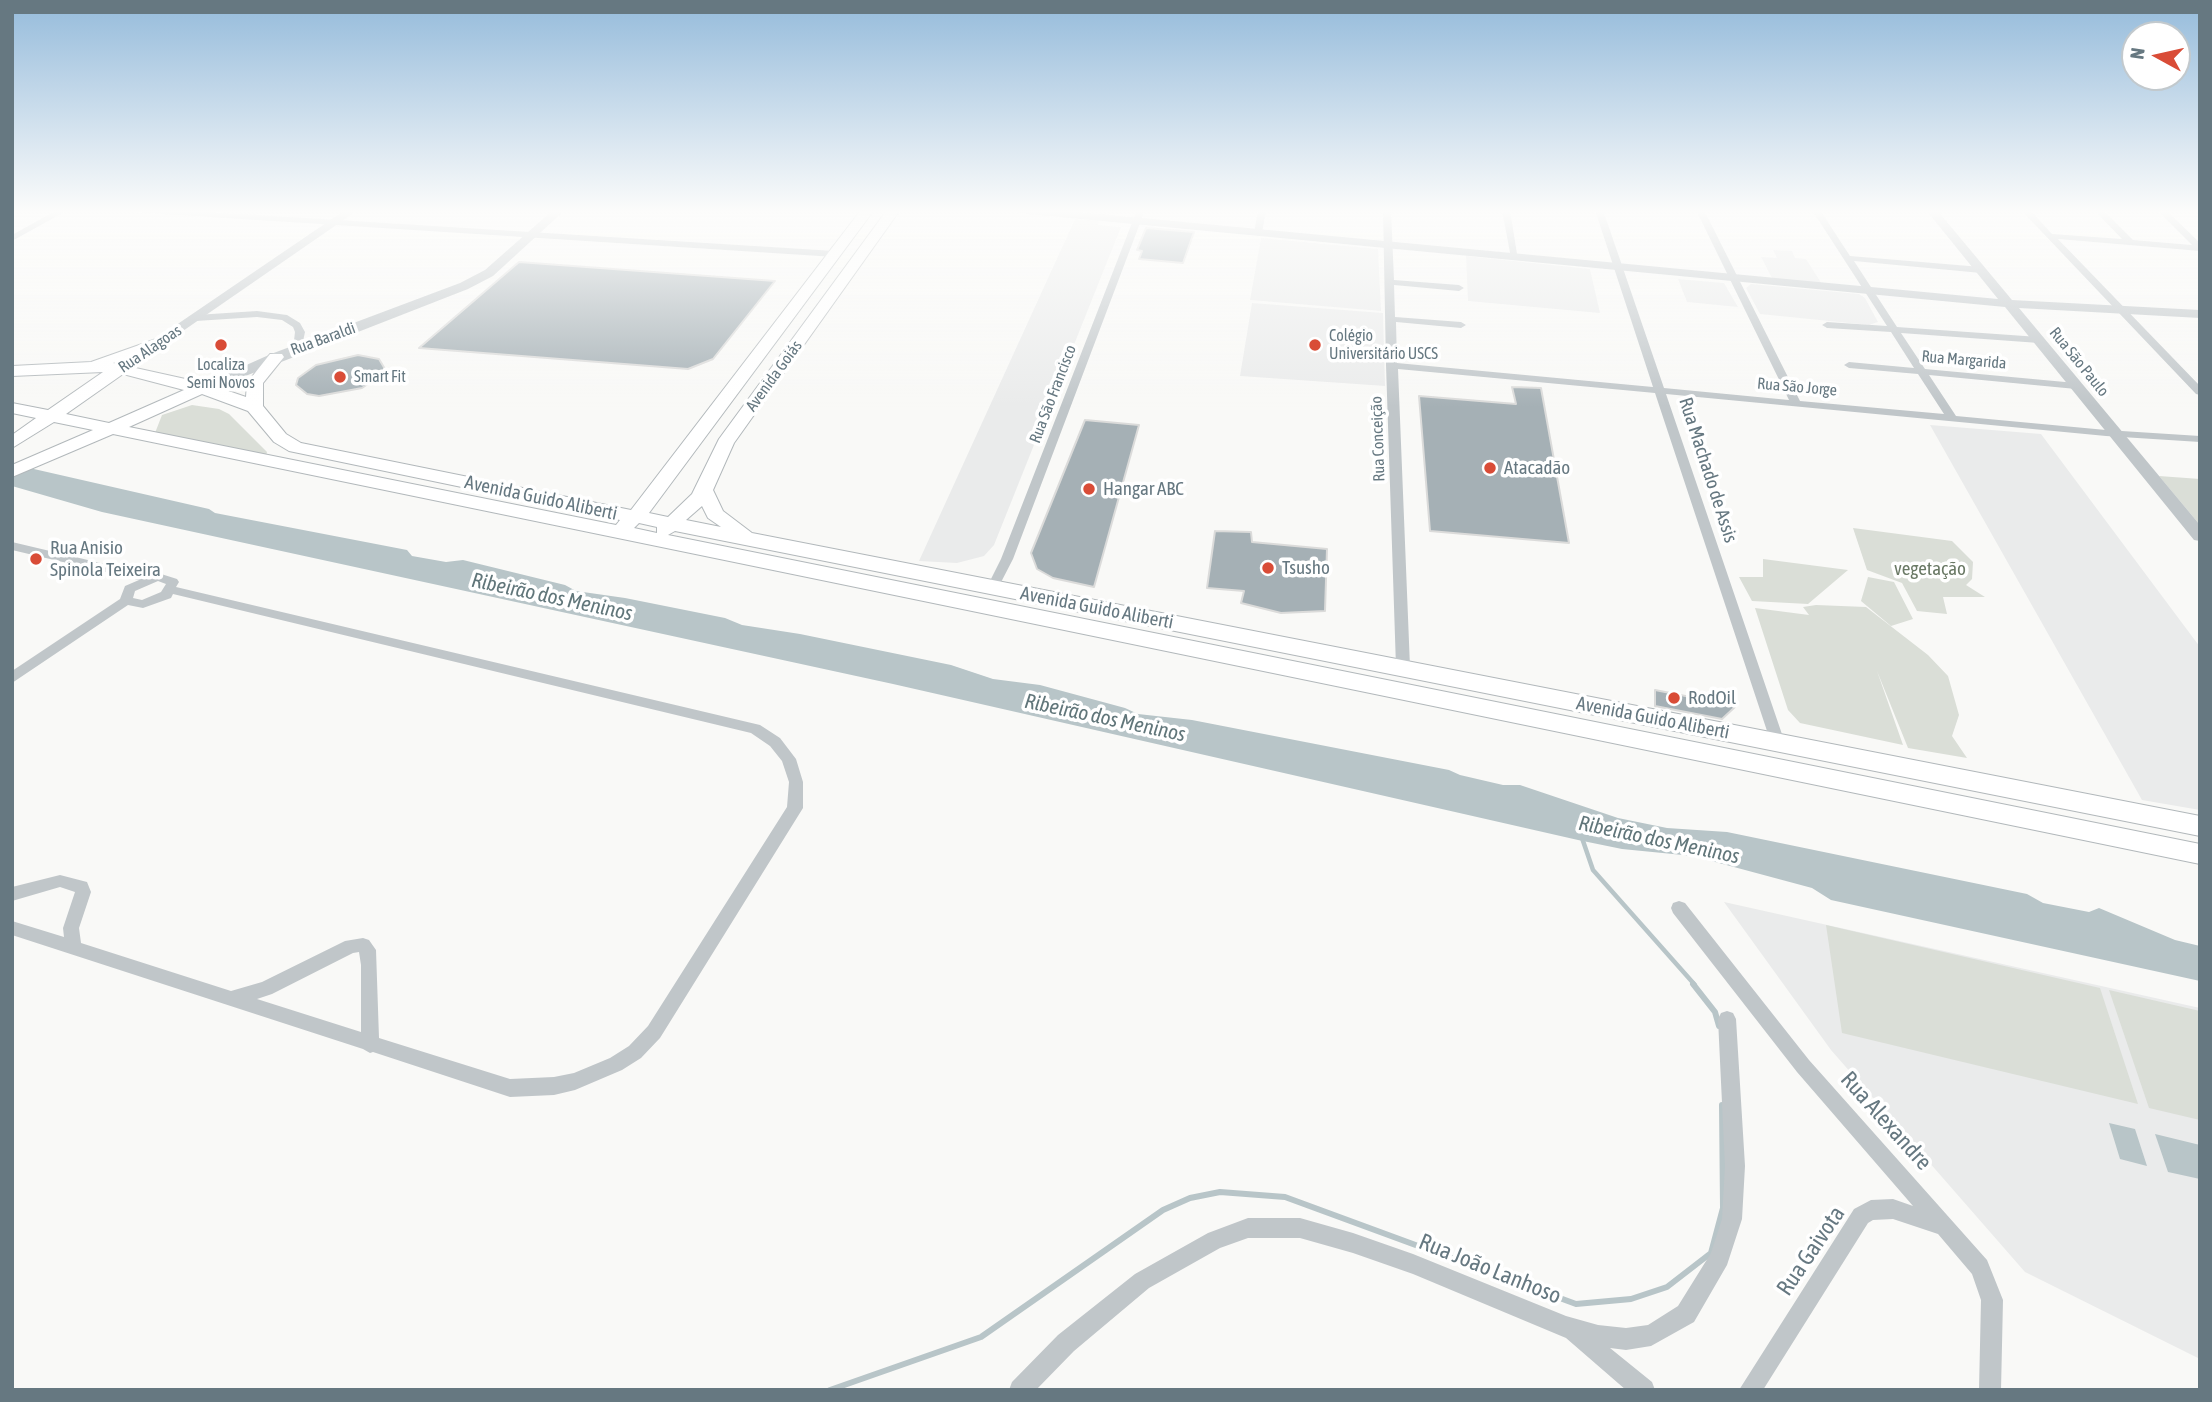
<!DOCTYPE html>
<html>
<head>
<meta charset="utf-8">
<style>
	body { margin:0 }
	#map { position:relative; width:2212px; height:1402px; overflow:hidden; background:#f9f9f7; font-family:"Asap Condensed",sans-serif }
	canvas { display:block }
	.frame { position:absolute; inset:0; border:14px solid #667881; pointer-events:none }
	.north { position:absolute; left:2121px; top:21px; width:70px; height:70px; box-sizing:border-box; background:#fff; border:2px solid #c2c9cd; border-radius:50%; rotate:278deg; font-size:19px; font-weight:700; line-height:28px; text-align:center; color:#667881 }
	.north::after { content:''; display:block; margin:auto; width:24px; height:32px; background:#d94c37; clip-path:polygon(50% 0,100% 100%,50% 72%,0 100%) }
</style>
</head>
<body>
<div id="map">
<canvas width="2212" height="1402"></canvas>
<div class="frame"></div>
<div class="north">N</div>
</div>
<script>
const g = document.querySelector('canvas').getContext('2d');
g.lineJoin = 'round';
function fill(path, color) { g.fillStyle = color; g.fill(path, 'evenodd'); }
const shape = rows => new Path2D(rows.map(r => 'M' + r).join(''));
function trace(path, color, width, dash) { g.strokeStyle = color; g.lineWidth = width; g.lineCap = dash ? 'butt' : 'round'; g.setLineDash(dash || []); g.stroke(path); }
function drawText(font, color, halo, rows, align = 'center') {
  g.font = font + ' "Asap Condensed",sans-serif'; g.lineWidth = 7; g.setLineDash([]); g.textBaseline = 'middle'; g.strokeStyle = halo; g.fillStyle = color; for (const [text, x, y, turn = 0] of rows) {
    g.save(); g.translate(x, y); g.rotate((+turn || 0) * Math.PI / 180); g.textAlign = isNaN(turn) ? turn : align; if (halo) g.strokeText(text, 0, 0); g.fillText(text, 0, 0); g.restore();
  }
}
fill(shape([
	[1075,219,1099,221,1098,225,1121,227,994,545,984,556,957,563,919,561],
	[1261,238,1378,249,1381,311,1250,300],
	[1773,250,1792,251,1795,258,1806,259,1822,284,1773,280,1761,257,1777,258],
	[1466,256,1590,269,1600,313,1468,301],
	[1678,279,1724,283,1738,307,1687,302],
	[1751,284,1859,294,1865,298,1878,322,1869,325,1760,314,1746,288],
	[1252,303,1383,313,1385,386,1240,376],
	[1930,425,2041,434,2200,647,2200,810,2142,800],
	[1724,902,2200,1008,2200,1359,2025,1272,1831,1050]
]), '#eaebeb');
fill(shape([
	[192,405,219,409,229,414,267,452,266,456,155,433,162,415],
	[2159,476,2200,479,2200,525],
	[1853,528,1952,541,1973,562,1972,579,1966,585,1985,597,1943,597,1947,614,1917,611,1902,583,1867,570],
	[1763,559,1848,570,1808,604,1752,601,1739,577,1763,577],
	[1868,577,1894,582,1913,619,1891,626,1861,601],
	[1816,605,1866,607,1928,655,1948,676,1959,715,1952,736,1967,758,1908,748,1877,671,1903,745,1800,723,1788,710,1755,608,1809,615,1803,607],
	[1826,925,2100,988,2138,1104,1842,1033],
	[2109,990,2200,1011,2200,1120,2149,1108]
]), '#daded7');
fill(shape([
	[12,464,209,509,215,513,407,550,412,556,446,562,463,560,565,585,576,591,625,598,725,618,742,625,800,634,951,665,993,679,1040,685,1125,708,1138,714,1192,720,1449,770,1460,775,1503,785,1520,785,1618,818,1667,828,1727,832,2027,894,2043,903,2089,912,2099,908,2175,940,2200,946,2200,981,1831,900,1812,888,1693,856,1622,849,1578,840,893,684,102,512,12,486],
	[2109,1123,2135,1129,2147,1166,2120,1159],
	[2155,1134,2200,1145,2200,1179,2168,1172]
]), '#b8c5c8');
trace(shape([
	[1582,838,1593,870,1695,985]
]), '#b8c5c8', 4.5);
trace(shape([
	[1693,984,1715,1012,1719,1026],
	[830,1390,981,1337,1163,1210,1190,1198,1220,1192,1285,1197,1576,1304,1631,1299,1667,1287,1711,1253,1723,1208,1722,1105]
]), '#b8c5c8', 6);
const building = shape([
	[1146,228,1194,232,1183,263,1139,259,1142,251,1137,250,1146,228],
	[519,262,775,281,713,359,688,369,419,348,519,262],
	[358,355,379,359,385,369,381,375,362,388,319,396,307,394,296,385,298,378,316,365,358,355],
	[1512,387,1541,388,1569,543,1430,531,1419,396,1516,404,1512,387],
	[1085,420,1139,425,1094,587,1053,578,1037,569,1031,553,1085,420],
	[1215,531,1251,532,1252,542,1327,549,1325,611,1281,613,1241,603,1244,591,1207,588,1215,531],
	[1655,690,1736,706,1722,719,1655,706,1655,690]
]);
fill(building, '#a5b0b5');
trace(building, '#dbdbda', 2);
const primary = shape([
	[861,210,874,210,649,513,668,517,692,494,719,439,887,210,900,210,734,443,713,490,723,511,752,533,2200,816,2200,836,675,531,668,535,2200,844,2200,864,113,434,12,477,12,465,93,430,54,422,12,448,12,435,36,418,12,413,12,403,48,410,103,372,12,376,12,366,91,362,159,338,165,340,165,346,113,363,208,384,246,397,247,383,270,354,282,354,284,357,263,383,263,406,286,434,301,443,631,510,861,210],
	[123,374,184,390,109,423,66,414,123,374],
	[202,394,248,411,274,442,289,451,620,520,616,525,129,427,202,394],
	[702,506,708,518,721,527,686,520,702,506],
	[639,523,657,527,657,533,634,528,639,523]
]);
trace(primary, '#b2b8bb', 2);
fill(shape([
	[57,210,68,210,12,241,12,235,57,210],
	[129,210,177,210,835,251,839,254,835,257,133,212,129,210],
	[1137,210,1145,210,1013,559,997,590,989,590,987,587,1001,559,1137,210],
	[1258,210,1266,210,1262,233,1258,236,1254,233,1258,210],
	[1383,210,1391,210,1394,280,1459,285,1464,288,1459,291,1394,285,1395,317,1461,322,1466,325,1461,328,1396,322,1397,363,1653,387,1595,210,1603,210,1664,388,1789,400,1696,210,1704,210,1800,401,1944,414,1918,374,1849,368,1844,365,1849,362,1914,368,1891,332,1827,328,1822,325,1827,322,1887,326,1812,210,1820,210,1850,256,1981,267,1985,270,1981,273,1854,261,1897,327,2039,337,2044,340,2039,343,1901,333,1925,369,2076,383,2081,386,2076,389,1929,375,1956,416,2106,430,2200,436,2200,442,2106,436,1666,394,1785,743,1783,747,1778,748,1773,747,1771,743,1655,393,1398,369,1410,667,1408,670,1398,670,1396,667,1386,365,1383,210],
	[1502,210,1510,210,1518,260,1511,258,1502,210],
	[2021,210,2030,210,2052,234,2122,239,2094,210,2103,210,2133,240,2192,245,2157,210,2166,210,2200,243,2200,251,2058,239,2200,386,2200,395,2196,394,2021,210],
	[257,311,287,315,300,323,305,332,301,351,293,349,295,332,293,327,282,320,257,317,196,321,191,318,196,315,257,311],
	[12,542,151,575,158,573,177,579,179,582,176,587,760,725,780,738,796,759,803,782,803,808,660,1038,641,1058,622,1070,575,1090,554,1095,510,1097,373,1052,370,1053,363,1049,12,935,12,921,64,937,63,928,75,892,60,887,12,901,12,887,60,875,87,882,91,892,79,928,81,943,231,991,262,982,345,941,363,938,369,940,376,950,379,1038,510,1079,554,1077,574,1073,610,1058,629,1046,648,1026,787,807,789,782,782,761,770,746,751,733,173,594,171,598,143,608,128,605,12,683,12,671,120,599,125,586,139,580,12,550,12,542],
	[158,581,166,584,161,592,142,600,133,598,135,591,158,581],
	[359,952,361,965,361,1032,257,999,272,994,353,953,359,952],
	[1679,901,1685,903,1809,1060,1987,1260,2003,1300,2001,1390,1979,1390,1981,1300,1972,1274,1938,1234,1893,1219,1873,1220,1868,1223,1763,1390,1739,1390,1854,1209,1871,1200,1893,1199,1913,1206,1797,1072,1673,913,1671,908,1673,903,1679,901],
	[1727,1011,1733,1013,1736,1019,1745,1166,1742,1219,1727,1265,1694,1322,1651,1346,1626,1350,1610,1348,1652,1382,1655,1390,1626,1390,1566,1338,1413,1274,1353,1253,1300,1238,1248,1238,1220,1248,1149,1288,1074,1351,1036,1390,1009,1390,1012,1382,1058,1335,1135,1274,1208,1233,1248,1218,1300,1218,1353,1233,1413,1254,1566,1316,1598,1325,1626,1328,1648,1325,1678,1306,1711,1253,1722,1219,1725,1166,1718,1019,1721,1013,1727,1011]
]), '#c0c6c9');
fill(shape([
	[345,210,358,210,125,371,113,368,345,210],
	[553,210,565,210,493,276,468,289,207,391,202,392,195,388,271,354,460,283,485,270,553,210],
	[1013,210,1057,210,1998,299,1926,210,1937,210,2012,300,2200,310,2200,318,2019,308,2200,525,2200,541,2194,540,2005,307,1018,213,1013,210]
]), '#c0c6c9');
fill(primary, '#fff');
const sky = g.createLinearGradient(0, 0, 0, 407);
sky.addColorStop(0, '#95bbdb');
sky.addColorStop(0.52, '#fcfcfb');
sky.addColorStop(1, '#fcfcfb00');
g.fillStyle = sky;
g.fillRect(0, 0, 2212, 407);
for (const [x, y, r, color] of [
	[221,345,7,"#d94c37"],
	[1315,345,7,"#d94c37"],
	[340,377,7,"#d94c37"],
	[1490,468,7,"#d94c37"],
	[1089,489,7,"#d94c37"],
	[36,559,7,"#d94c37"],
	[1268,568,7,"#d94c37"],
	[1674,698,7,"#d94c37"]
]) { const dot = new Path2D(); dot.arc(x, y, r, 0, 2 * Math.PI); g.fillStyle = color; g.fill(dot); trace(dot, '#fff', 2.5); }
drawText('16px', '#667881', '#fff', [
	["Colégio",1329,336],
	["Universitário USCS",1329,354],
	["Localiza",221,365,"center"],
	["Semi Novos",221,383,"center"],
	["Smart Fit",354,377]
], 'left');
drawText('16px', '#667881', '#fff', [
	["Rua Baraldi",323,339,-20],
	["Rua Alagoas",150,349,-34],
	["Rua Margarida",1964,360,5],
	["Rua São Paulo",2079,362,51],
	["Avenida Goiás",774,376,-54],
	["Rua São Jorge",1797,387,5],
	["Rua São Francisco",1053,394,-69],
	["Rua Conceição",1378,439,-92]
]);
drawText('19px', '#667881', '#fff', [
	["Atacadão",1504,468],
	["Hangar ABC",1103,489],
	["Rua Anisio",50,548],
	["Spinola Teixeira",50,570],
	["Tsusho",1282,568],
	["RodOil",1688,698]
], 'left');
drawText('19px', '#667881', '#fff', [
	["Rua Machado de Assis",1708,470,72],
	["Avenida Guido Aliberti",541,498,12],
	["Avenida Guido Aliberti",1097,608,11],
	["Avenida Guido Aliberti",1653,718,11]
]);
drawText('19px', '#6a7965', '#fff', [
	["vegetação",1930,569]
]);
drawText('italic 21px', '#61767a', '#fff', [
	["Ribeirão dos Meninos",552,597,12],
	["Ribeirão dos Meninos",1105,718,12],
	["Ribeirão dos Meninos",1659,840,12]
]);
drawText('23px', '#667881', '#fff', [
	["Rua Alexandre",1886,1121,48],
	["Rua Gaivota",1811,1251,-56],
	["Rua João Lanhoso",1490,1269,22]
]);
</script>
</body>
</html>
